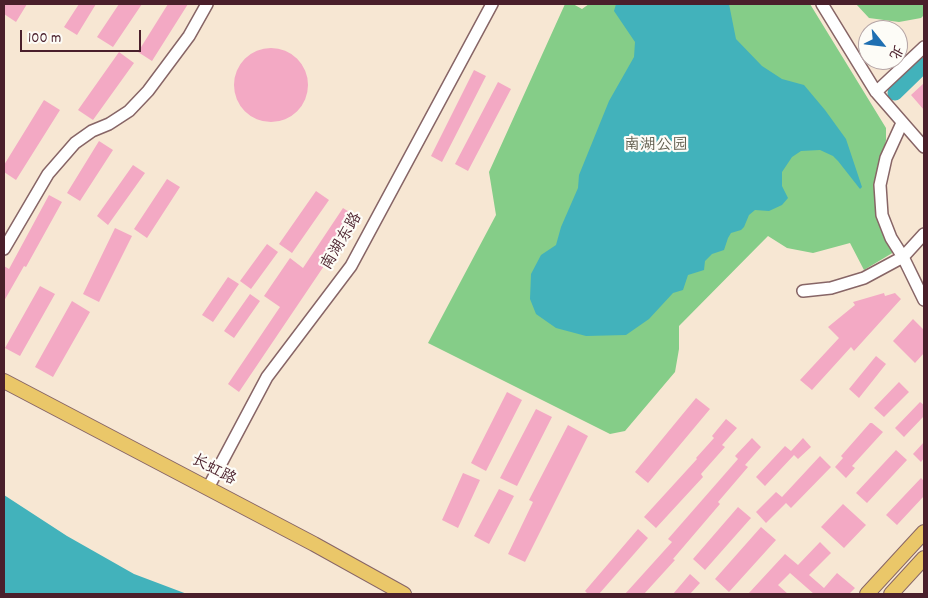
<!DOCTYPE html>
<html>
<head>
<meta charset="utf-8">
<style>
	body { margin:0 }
	#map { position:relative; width:928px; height:598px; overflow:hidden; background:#f7e7d3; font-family:Dekko,"LXGW WenKai TC",sans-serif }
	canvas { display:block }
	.frame { position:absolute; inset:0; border:5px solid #4a1f2b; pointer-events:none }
	.north { position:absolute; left:858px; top:20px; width:50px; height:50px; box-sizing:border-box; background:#fdfcf7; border:1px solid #b5a4a5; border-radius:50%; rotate:119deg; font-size:14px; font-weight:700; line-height:20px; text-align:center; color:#4a1f2b }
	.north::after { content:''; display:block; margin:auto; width:18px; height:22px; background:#1f6fb2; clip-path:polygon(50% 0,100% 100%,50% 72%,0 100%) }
	.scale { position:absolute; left:20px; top:30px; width:121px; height:22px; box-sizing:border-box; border:2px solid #4a1f2b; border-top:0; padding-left:6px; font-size:15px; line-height:18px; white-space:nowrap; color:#4a1f2b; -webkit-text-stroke:4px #fdfcf7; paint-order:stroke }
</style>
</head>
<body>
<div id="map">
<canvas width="928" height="598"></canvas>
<div class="frame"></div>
<div class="north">北</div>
<div class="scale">100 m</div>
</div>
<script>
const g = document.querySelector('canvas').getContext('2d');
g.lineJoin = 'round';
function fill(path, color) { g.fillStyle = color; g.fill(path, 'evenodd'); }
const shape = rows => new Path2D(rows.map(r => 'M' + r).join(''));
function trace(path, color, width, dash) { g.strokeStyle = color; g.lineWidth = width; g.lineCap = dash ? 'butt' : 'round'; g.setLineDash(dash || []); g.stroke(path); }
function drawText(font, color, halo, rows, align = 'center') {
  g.font = font + ' Dekko,"LXGW WenKai TC",sans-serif'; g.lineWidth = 4.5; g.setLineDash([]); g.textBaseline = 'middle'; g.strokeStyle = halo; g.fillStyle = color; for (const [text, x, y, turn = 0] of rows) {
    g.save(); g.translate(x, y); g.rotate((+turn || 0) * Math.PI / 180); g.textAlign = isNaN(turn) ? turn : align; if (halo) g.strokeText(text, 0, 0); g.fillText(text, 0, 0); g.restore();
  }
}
fill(shape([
	[565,4,573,4,582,9,589,4,810,4,886,128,886,140,877,187,894,252,864,270,850,243,813,253,787,248,768,236,679,326,679,349,675,372,625,431,610,434,428,343,496,215,489,172],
	[856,4,924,4,924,15,921,18,899,22,869,18]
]), '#85cd88');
fill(shape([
	[616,4,729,4,736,39,762,66,782,79,804,85,825,110,846,139,862,187,860,189,838,161,833,156,820,150,801,151,792,157,782,172,782,186,788,198,782,205,769,211,755,210,749,215,744,227,741,230,731,233,728,238,724,250,712,254,705,261,704,270,688,275,683,290,673,293,649,319,626,335,586,336,556,328,536,314,530,299,531,274,541,255,556,245,561,227,578,188,579,175,609,101,634,57,635,42,614,11],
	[4,495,67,536,134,574,187,594,4,594]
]), '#42b2bb');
trace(shape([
	[895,93,924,65]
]), '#42b2bb', 15);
fill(shape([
	[4,4,27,4,16,22,4,14],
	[79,4,96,4,77,35,64,27],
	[119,4,142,4,113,47,97,37],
	[168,4,188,4,152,61,138,52],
	'234 85a37 37 0 1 1 74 0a37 37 0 1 1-74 0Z',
	[119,52,134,63,93,120,78,110],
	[474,70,486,76,442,162,431,156],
	[498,82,511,89,468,171,455,164],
	[924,83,924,110,911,95],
	[44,100,60,110,16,180,4,172,4,165],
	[99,141,113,150,80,201,67,193],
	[133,165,145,173,108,225,97,216],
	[167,179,180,187,147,238,134,229],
	[316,191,329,200,292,253,279,244],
	[49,195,62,202,26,267,24,266,4,301,4,266,9,269],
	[343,208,357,217,239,392,228,384,280,307,264,296,290,258,303,268],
	[115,228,132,236,99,302,83,294],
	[267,244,278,252,251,289,240,281],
	[228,277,239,284,213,322,202,315],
	[40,286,55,294,20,356,5,348],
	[884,293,885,296,895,293,901,299,854,351,851,347,812,390,800,380,839,338,828,327,855,305,853,302],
	[250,294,260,301,234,338,224,331],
	[72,301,90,312,53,377,35,367],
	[913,319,924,330,924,353,915,363,893,341],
	[876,356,886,364,859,398,849,389],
	[899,382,909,392,884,417,874,408],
	[507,392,522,400,486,471,471,463],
	[696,398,710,409,648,483,635,472],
	[920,402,924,405,924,416,904,437,895,428],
	[536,409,552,417,517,486,500,478],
	[726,419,737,428,722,445,725,447,701,474,703,477,656,528,644,517,697,459,696,458,714,438,712,436],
	[870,423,872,423,883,432,852,466,855,468,846,478,835,467,843,458,841,456],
	[568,425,588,436,525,562,508,554,533,502,529,500],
	[752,438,761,447,745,465,748,467,718,502,720,504,673,559,675,560,644,594,625,594,672,542,668,539,738,459,735,456],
	[803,438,811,447,798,459,794,455,765,486,756,477,785,446,791,451],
	[924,442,924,458,921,462,913,454],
	[896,450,907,460,867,503,856,493],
	[820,456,831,467,791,508,786,503,766,523,756,512,776,492,782,497],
	[463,473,480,480,458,528,442,520],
	[921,478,924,481,924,496,897,525,886,515],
	[499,489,514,496,489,544,474,536],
	[843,504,866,525,844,548,821,527],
	[738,507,751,518,705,570,693,559],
	[761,527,776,540,729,592,715,579],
	[638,529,648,538,599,594,588,594,585,591],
	[820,542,831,553,809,575,824,588,837,573,855,588,849,594,814,594,790,573,778,585,788,594,748,594,785,554,798,565],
	[690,574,700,583,690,594,673,594]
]), '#f3a9c4');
const minor = shape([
	[822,4,876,92,924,147],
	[876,92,924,47],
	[902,123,886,158,880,185,882,215,891,238,903,257,924,300],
	[4,249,48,174,75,143,92,131,109,124,129,111,148,91,189,36,207,4],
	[803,291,831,288,864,278,903,257,924,234],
	[208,488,267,377,351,266,492,4]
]);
const major = shape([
	[4,381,314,544,404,594],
	[867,594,924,532],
	[891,594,924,558]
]);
trace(minor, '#876566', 14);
trace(major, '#876566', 16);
trace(minor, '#fff', 11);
trace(major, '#eac769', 14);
drawText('16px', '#5f5c4c', '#fdfcf7', [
	["南湖公园",656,147]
]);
drawText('16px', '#4a1f2b', '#fdfcf7', [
	["南湖东路",343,242,-59],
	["长虹路",213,471,28]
]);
</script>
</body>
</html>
